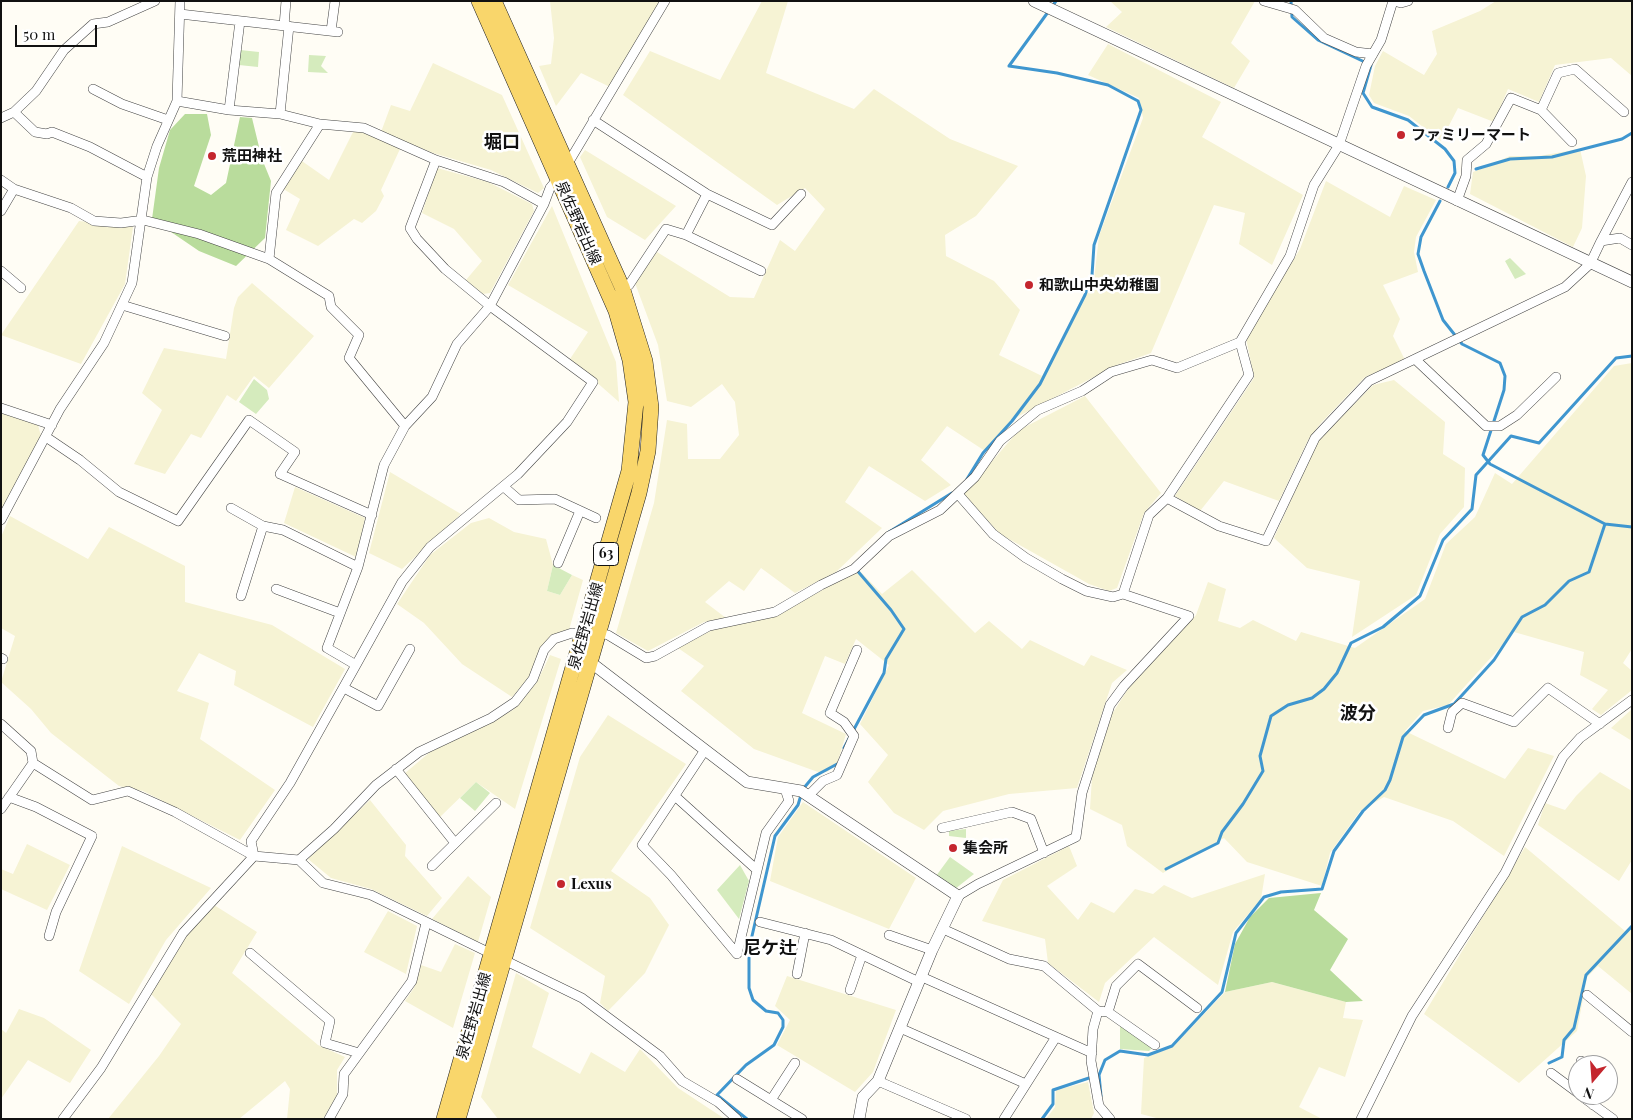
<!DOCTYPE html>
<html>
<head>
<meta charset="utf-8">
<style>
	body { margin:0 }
	#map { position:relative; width:1633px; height:1120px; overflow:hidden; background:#fffdf5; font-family:"Playfair Display",serif }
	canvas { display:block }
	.frame { position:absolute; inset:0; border:2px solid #111; pointer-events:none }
	.north { position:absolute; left:1568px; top:1055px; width:50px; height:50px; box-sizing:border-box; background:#fff; border:1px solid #a0a0a0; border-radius:50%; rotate:198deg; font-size:14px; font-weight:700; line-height:20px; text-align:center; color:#111 }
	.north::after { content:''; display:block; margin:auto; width:18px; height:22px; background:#c4262e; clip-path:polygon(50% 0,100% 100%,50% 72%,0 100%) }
	.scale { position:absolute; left:15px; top:25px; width:82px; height:22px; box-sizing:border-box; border:2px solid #111; border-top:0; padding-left:6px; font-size:15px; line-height:18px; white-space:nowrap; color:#111; -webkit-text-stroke:4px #fff; paint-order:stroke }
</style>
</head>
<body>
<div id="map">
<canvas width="1633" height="1120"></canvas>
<div class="frame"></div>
<div class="north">N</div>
<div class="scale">50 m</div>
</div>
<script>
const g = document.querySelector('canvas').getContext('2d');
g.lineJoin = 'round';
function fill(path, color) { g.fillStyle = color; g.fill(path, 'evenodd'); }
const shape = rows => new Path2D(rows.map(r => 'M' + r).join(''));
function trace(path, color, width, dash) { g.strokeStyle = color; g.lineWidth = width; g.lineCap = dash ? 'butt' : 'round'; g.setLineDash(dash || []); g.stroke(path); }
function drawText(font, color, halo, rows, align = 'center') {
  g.font = font + ' "Playfair Display","Noto Sans JP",serif'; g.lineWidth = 5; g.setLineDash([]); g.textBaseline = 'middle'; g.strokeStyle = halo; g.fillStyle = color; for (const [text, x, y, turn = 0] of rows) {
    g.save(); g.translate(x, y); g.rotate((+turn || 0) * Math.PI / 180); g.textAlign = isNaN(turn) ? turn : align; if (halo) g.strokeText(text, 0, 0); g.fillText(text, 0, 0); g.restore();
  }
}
fill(shape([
	[550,1,661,1,610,87,581,73,556,106,539,66,551,64,554,38],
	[762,1,788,1,766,73,854,109,874,89,950,139,1018,166,976,216,945,235,946,256,994,281,1020,310,999,355,1042,376,1094,280,1099,236,1143,118,1139,98,1088,75,1108,44,1221,102,1202,137,1303,195,1272,265,1239,244,1245,213,1214,205,1151,353,1117,365,1013,419,985,451,947,426,921,460,951,485,925,501,869,466,845,502,882,528,836,572,795,593,761,568,744,591,729,581,705,602,726,618,704,622,648,651,616,633,654,503,667,420,687,424,688,459,720,459,739,435,735,402,722,384,691,407,667,401,658,345,635,283,657,252,730,297,754,298,780,240,795,251,825,209,805,188,777,205,623,95,650,51,720,80],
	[1110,1,1255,1,1231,43,1250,61,1234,88,1106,27,1122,12],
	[1496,1,1632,1,1632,76,1611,58,1555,65,1539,102,1508,89,1494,122,1458,108,1441,141,1409,116,1374,103,1369,95,1375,66,1383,51,1424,75,1437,54,1432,31,1480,11],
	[433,63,502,95,544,188,538,193,491,170,433,153,381,132,391,105,410,111],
	[353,132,364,132,400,149,381,190,384,196,376,211,362,223,354,219,318,246,286,230,300,199,280,187,299,159,329,180],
	[1580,149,1586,176,1582,228,1573,247,1470,194,1473,172,1510,156,1539,156],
	[585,150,676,206,645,240,607,217,580,157],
	[437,168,488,182,532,204,534,211,490,293,483,294,466,280,482,261,454,229,422,213],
	[1326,181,1390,217,1404,186,1436,200,1416,237,1414,252,1418,272,1383,285,1400,319,1393,336,1405,360,1365,377,1321,423,1308,440,1279,501,1224,481,1200,511,1175,496,1254,378,1246,338,1300,249],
	[552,206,616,362,619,402,570,359,588,332,508,285],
	[79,221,133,227,125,284,81,364,1,335],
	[252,283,314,336,269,388,254,376,236,401,227,395,201,438,191,434,165,474,134,464,162,410,142,393,164,348,226,359,234,308,238,297],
	[1632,363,1632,649,1623,663,1632,671,1632,690,1601,715,1592,709,1608,690,1580,675,1584,652,1514,632,1448,705,1423,711,1405,731,1505,779,1528,748,1554,756,1504,856,1453,821,1384,797,1360,811,1330,853,1322,886,1247,862,1224,838,1163,873,1127,846,1122,825,1090,809,1092,777,1112,714,1128,689,1196,615,1208,582,1226,589,1218,621,1240,628,1253,620,1296,641,1301,632,1355,648,1425,599,1446,544,1475,517,1495,473,1512,484,1614,366],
	[1394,380,1445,422,1443,454,1465,468,1464,507,1440,534,1416,595,1352,637,1360,581,1307,568,1274,538,1317,442,1373,385],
	[1085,396,1161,493,1144,513,1117,588,1109,591,1089,584,1000,534,964,494,1019,430],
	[1,413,38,425,41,436,1,511],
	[390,472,461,514,402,569,369,553],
	[295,487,365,518,356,557,284,523],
	[10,516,88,559,109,527,185,566,185,602,272,625,345,669,313,727,234,685,236,671,199,653,177,691,209,703,200,739,275,790,240,840,143,791,119,786,51,733,31,709,1,682,15,636,1,628,1,537],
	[489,518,514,532,546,539,553,565,547,591,560,595,572,575,583,580,569,630,553,635,541,647,531,675,512,697,462,664,424,623,397,604,430,555,471,523],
	[859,570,882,594,912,570,975,633,989,621,1022,649,1030,640,1084,666,1091,655,1127,670,1112,683,1077,788,1009,794,943,811,924,830,894,813,868,782,888,755,860,724,889,665,856,639,845,664,825,656,802,713,846,734,837,764,827,772,818,772,754,749,681,691,704,666,678,648,714,629,775,616],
	[550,655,561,659,515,809,476,782,439,818,404,774,430,752,513,710,537,682],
	[1632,709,1632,741,1611,728],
	[608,715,686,764,611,871,650,898,669,925,645,973,608,1011,600,1003,605,976,530,928,580,757],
	[1600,772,1632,791,1632,860,1619,881,1538,825,1545,803,1565,810,1576,796],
	[370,800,406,845,405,856,442,898,427,916,371,889,331,878,308,859],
	[803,802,916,878,889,929,770,881,778,837],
	[27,844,70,865,47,910,1,889,1,869,13,874],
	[122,846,211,888,166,940,129,1004,79,971],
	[1069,846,1077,866,1047,886,1078,920,1091,902,1114,913,1135,889,1153,894,1164,885,1192,898,1265,874,1261,899,1233,932,1218,985,1154,937,1105,983,1099,1002,1048,963,1045,939,982,921,1003,880],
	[1525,847,1625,931,1632,925,1632,994,1598,966,1587,977,1577,1031,1519,1083,1424,1014],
	[468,876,491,897,478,942,432,919],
	[214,905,257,932,232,973,318,1045,345,1057,337,1070,337,1095,323,1119,287,1119,290,1089,285,1081,239,1119,108,1119,159,1056,181,1024,151,994,189,932],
	[388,911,417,926,406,974,364,952],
	[455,944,475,953,453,1028,405,1001,414,988,421,965,441,972],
	[516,973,549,993,532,1047,580,1074,591,1052,625,1072,640,1049,678,1088,725,1119,498,1119,481,1097],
	[787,976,896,1010,873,1072,855,1092,777,1045,790,1020,775,1006],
	[1272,982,1346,1002,1343,1018,1363,1020,1345,1077,1319,1067,1299,1107,1322,1119,1160,1119,1141,1114,1144,1058,1173,1047,1225,992],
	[19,1009,44,1018,91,1050,70,1083,28,1060,1,1099,1,1029,6,1033],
	[1088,1082,1094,1113,1091,1119,1046,1119,1055,1107,1056,1090]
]), '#f6f3d4');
fill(shape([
	[240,50,259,52,258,67,239,65],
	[309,55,326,56,321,66,328,73,308,72],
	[1510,258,1526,274,1515,279,1505,261],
	[254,379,267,390,269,399,256,414,239,402],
	[553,565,572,575,560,595,547,591],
	[476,782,490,793,475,811,460,798],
	[966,829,966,838,949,836,949,831],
	[950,857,974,874,955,889,936,876],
	[740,865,749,881,739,919,717,890],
	[1120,1025,1152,1048,1149,1051,1120,1049]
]), '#d5ebbd');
fill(shape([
	[185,114,207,114,211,135,194,186,211,195,226,183,240,117,252,118,262,159,271,181,265,238,236,266,199,251,152,219,159,168,170,130],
	[1321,893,1314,910,1348,939,1330,970,1363,1001,1346,1002,1272,982,1225,992,1235,944,1250,917,1269,898]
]), '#b9dc9c');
trace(shape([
	[1291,1,1292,17,1318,40,1371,65,1363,93,1372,107,1408,120,1445,149,1454,161,1455,173,1448,187],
	[1476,169,1510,159,1552,157,1622,139,1632,133],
	[1440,201,1421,237,1418,254,1424,271,1443,320,1462,344,1500,363,1505,376,1504,390,1483,455,1490,464,1605,524,1632,527],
	[967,479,983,453,1012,421,1040,384,1085,295,1092,275,1094,245,1141,110,1138,101,1108,85,1057,73,1009,66,1056,1],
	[889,532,952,493],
	[844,748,884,673,886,659,904,629,891,610,855,568],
	[803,789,813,777,839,763],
	[1166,869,1218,843,1222,832,1243,804,1263,771,1260,756,1271,716,1288,705,1312,698,1324,689,1337,673,1351,643,1383,627,1420,596,1443,540,1472,509,1476,475,1511,436,1539,443,1616,358,1632,356],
	[1549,1063,1562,1057,1564,1040,1574,1028,1586,975,1632,926],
	[1101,1096,1099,1075,1105,1060,1120,1051,1148,1055,1172,1046,1222,992,1236,933,1264,897,1281,892,1322,889,1334,851,1363,811,1385,790,1390,780,1403,737,1424,715,1454,704,1494,660,1522,617,1545,605,1569,581,1589,572,1605,524],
	[747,1119,717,1095,746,1065,774,1045,783,1027,783,1020,778,1013,766,1011,753,1000,749,988,749,949,775,836,798,805,801,795],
	[1042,1119,1053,1104,1053,1090,1092,1077]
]), '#3f96cf', 3);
const minor = shape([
	[1264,1,1295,10,1324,38,1356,52,1373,54],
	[1394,1,1401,3,1408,1],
	[180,14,338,32],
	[284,26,286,1],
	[331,31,335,1],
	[93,89,122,104,168,120],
	[177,101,229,110,280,114,320,124,364,128,436,160,504,182,544,204],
	[229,110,240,21],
	[1541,110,1558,73,1575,69,1624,112],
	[14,112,35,132,47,134,52,132,90,147,147,177],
	[280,114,289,26],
	[1,118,14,112,36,91,64,50,93,24,108,22,155,1],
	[593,120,707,194,772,225,801,194],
	[567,165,665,1],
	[1,180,14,189,71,208,94,221,121,223,143,220,199,234,269,259,329,296,331,307,359,335,349,358,405,426],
	[707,194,686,235,761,271],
	[1457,201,1466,176,1467,160,1486,144,1511,98,1541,110,1572,142],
	[1,211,14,189],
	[1601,241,1632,182],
	[269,259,276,193,320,124],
	[1,271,21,288],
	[622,287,629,285,666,229,686,235],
	[122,305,225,336],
	[1416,360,1486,426,1500,426,1517,415,1556,377],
	[1,408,52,425],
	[46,437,80,460,119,492,178,521,249,420,295,452,280,474,372,515],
	[504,487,519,500,555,499,596,518],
	[958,494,993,534,1026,558,1062,579,1086,591,1113,597,1123,594,1189,616,1124,686,1110,705,1082,793,1076,837,978,884,958,896],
	[1167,498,1219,526,1266,541,1315,438,1369,381,1565,287,1590,264,1601,241,1620,238,1632,245],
	[231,508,263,526,283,530,358,567],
	[1,520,60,409,104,343,132,283,147,177,157,146,177,101,180,1],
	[558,563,580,511],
	[276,589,340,613],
	[1123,594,1149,515,1167,498,1249,375,1240,342],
	[241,596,263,526],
	[600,633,608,635,646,658,655,656,709,626,775,612,821,585,854,569,889,536,940,510,975,477,1000,441,1038,410,1082,391,1111,372,1152,360,1177,368,1240,342,1290,256,1314,185,1339,145,1366,66,1381,40,1393,1],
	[1,658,3,659],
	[356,665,402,582,430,547,518,474,567,422,593,382,490,306,445,269,417,239,410,228,436,160],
	[344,688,378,706,410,649],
	[1,724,31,751,33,763],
	[1448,728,1452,712,1462,703,1514,722,1548,688,1600,724],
	[705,750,642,845,671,875,737,954,766,833,789,801,785,789],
	[396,769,455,843],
	[808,796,823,781,837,775,854,736,844,722,830,713,857,650],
	[9,797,36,807,92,836,56,912,49,936],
	[676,797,757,870],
	[1,809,33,763,92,800,128,791,175,812,254,856,299,860,323,883,371,895,582,998,660,1056,682,1081,718,1102,737,1119],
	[942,828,1012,812,1031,819,1044,853],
	[254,856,251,841,290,783,356,665,327,648,358,567,384,465,405,426,432,397,457,344,490,306,544,204,550,188,560,176],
	[299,860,334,829,376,785,419,752,491,718,515,702,533,679,544,650,554,639,572,633,583,635],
	[432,866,496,803],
	[760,922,831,940,919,982],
	[943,929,1009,959,1044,966,1098,1011,1108,1012,1155,1045],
	[889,935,932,950],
	[250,953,330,1021,325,1043,359,1053],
	[797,974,805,933],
	[922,977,1092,1053],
	[850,990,862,955],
	[1587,995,1632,1032],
	[1098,1011,1093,1029,1091,1061,1099,1106,1110,1119],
	[1108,1012,1116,986,1138,964,1197,1008],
	[900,1028,1026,1084],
	[1581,1061,1586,1065],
	[1551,1073,1578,1093],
	[737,1079,802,1119],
	[878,1081,966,1119],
	[1580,1095,1613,1119],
	[771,1100,795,1063],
	[1593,1105,1600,1095],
	[63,1119,101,1068,183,933,254,856],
	[329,1119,343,1094,344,1074,412,981,426,923],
	[1004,1119,1056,1037],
	[1361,1119,1412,1016,1505,873,1563,757,1580,738,1632,700]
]);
const tertiary = shape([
	[1034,1,1632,282],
	[585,658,747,782,801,791,958,896,932,950,878,1081,863,1097,859,1119]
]);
const primary = shape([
	[444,1119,629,471,636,402,630,360,616,311,479,1],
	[458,1119,639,493,648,451,651,407,645,361,622,287,494,1]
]);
trace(minor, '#444', 10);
trace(tertiary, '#444', 12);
trace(primary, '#222', 16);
trace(minor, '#fff', 9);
trace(tertiary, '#fff', 11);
trace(primary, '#f9d66b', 15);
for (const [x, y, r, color] of [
	[1401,135,5,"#c4262e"],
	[212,156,5,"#c4262e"],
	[1029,285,5,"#c4262e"],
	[953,848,5,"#c4262e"],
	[561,884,5,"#c4262e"]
]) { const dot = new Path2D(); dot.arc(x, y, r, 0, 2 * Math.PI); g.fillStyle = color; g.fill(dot); trace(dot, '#fff', 2); }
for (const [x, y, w] of [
	[606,554,25]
]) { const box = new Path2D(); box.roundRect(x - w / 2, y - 11.5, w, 23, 4); g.fillStyle = '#fff'; g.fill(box); trace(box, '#111', 1); }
drawText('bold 14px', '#111', null, [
	["63",606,554]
]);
drawText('bold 15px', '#111', '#fff', [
	["ファミリーマート",1411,135],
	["荒田神社",222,156],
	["和歌山中央幼稚園",1039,285],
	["集会所",963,848],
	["Lexus",571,884]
], 'left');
drawText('15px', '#111', '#fff', [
	["泉佐野岩出線",578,223,66],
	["泉佐野岩出線",586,626,-74],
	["泉佐野岩出線",474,1016,-74]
]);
drawText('bold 18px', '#111', '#fff', [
	["堀口",502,142],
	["波分",1358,713],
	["尼ケ辻",770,948]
]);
</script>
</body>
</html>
